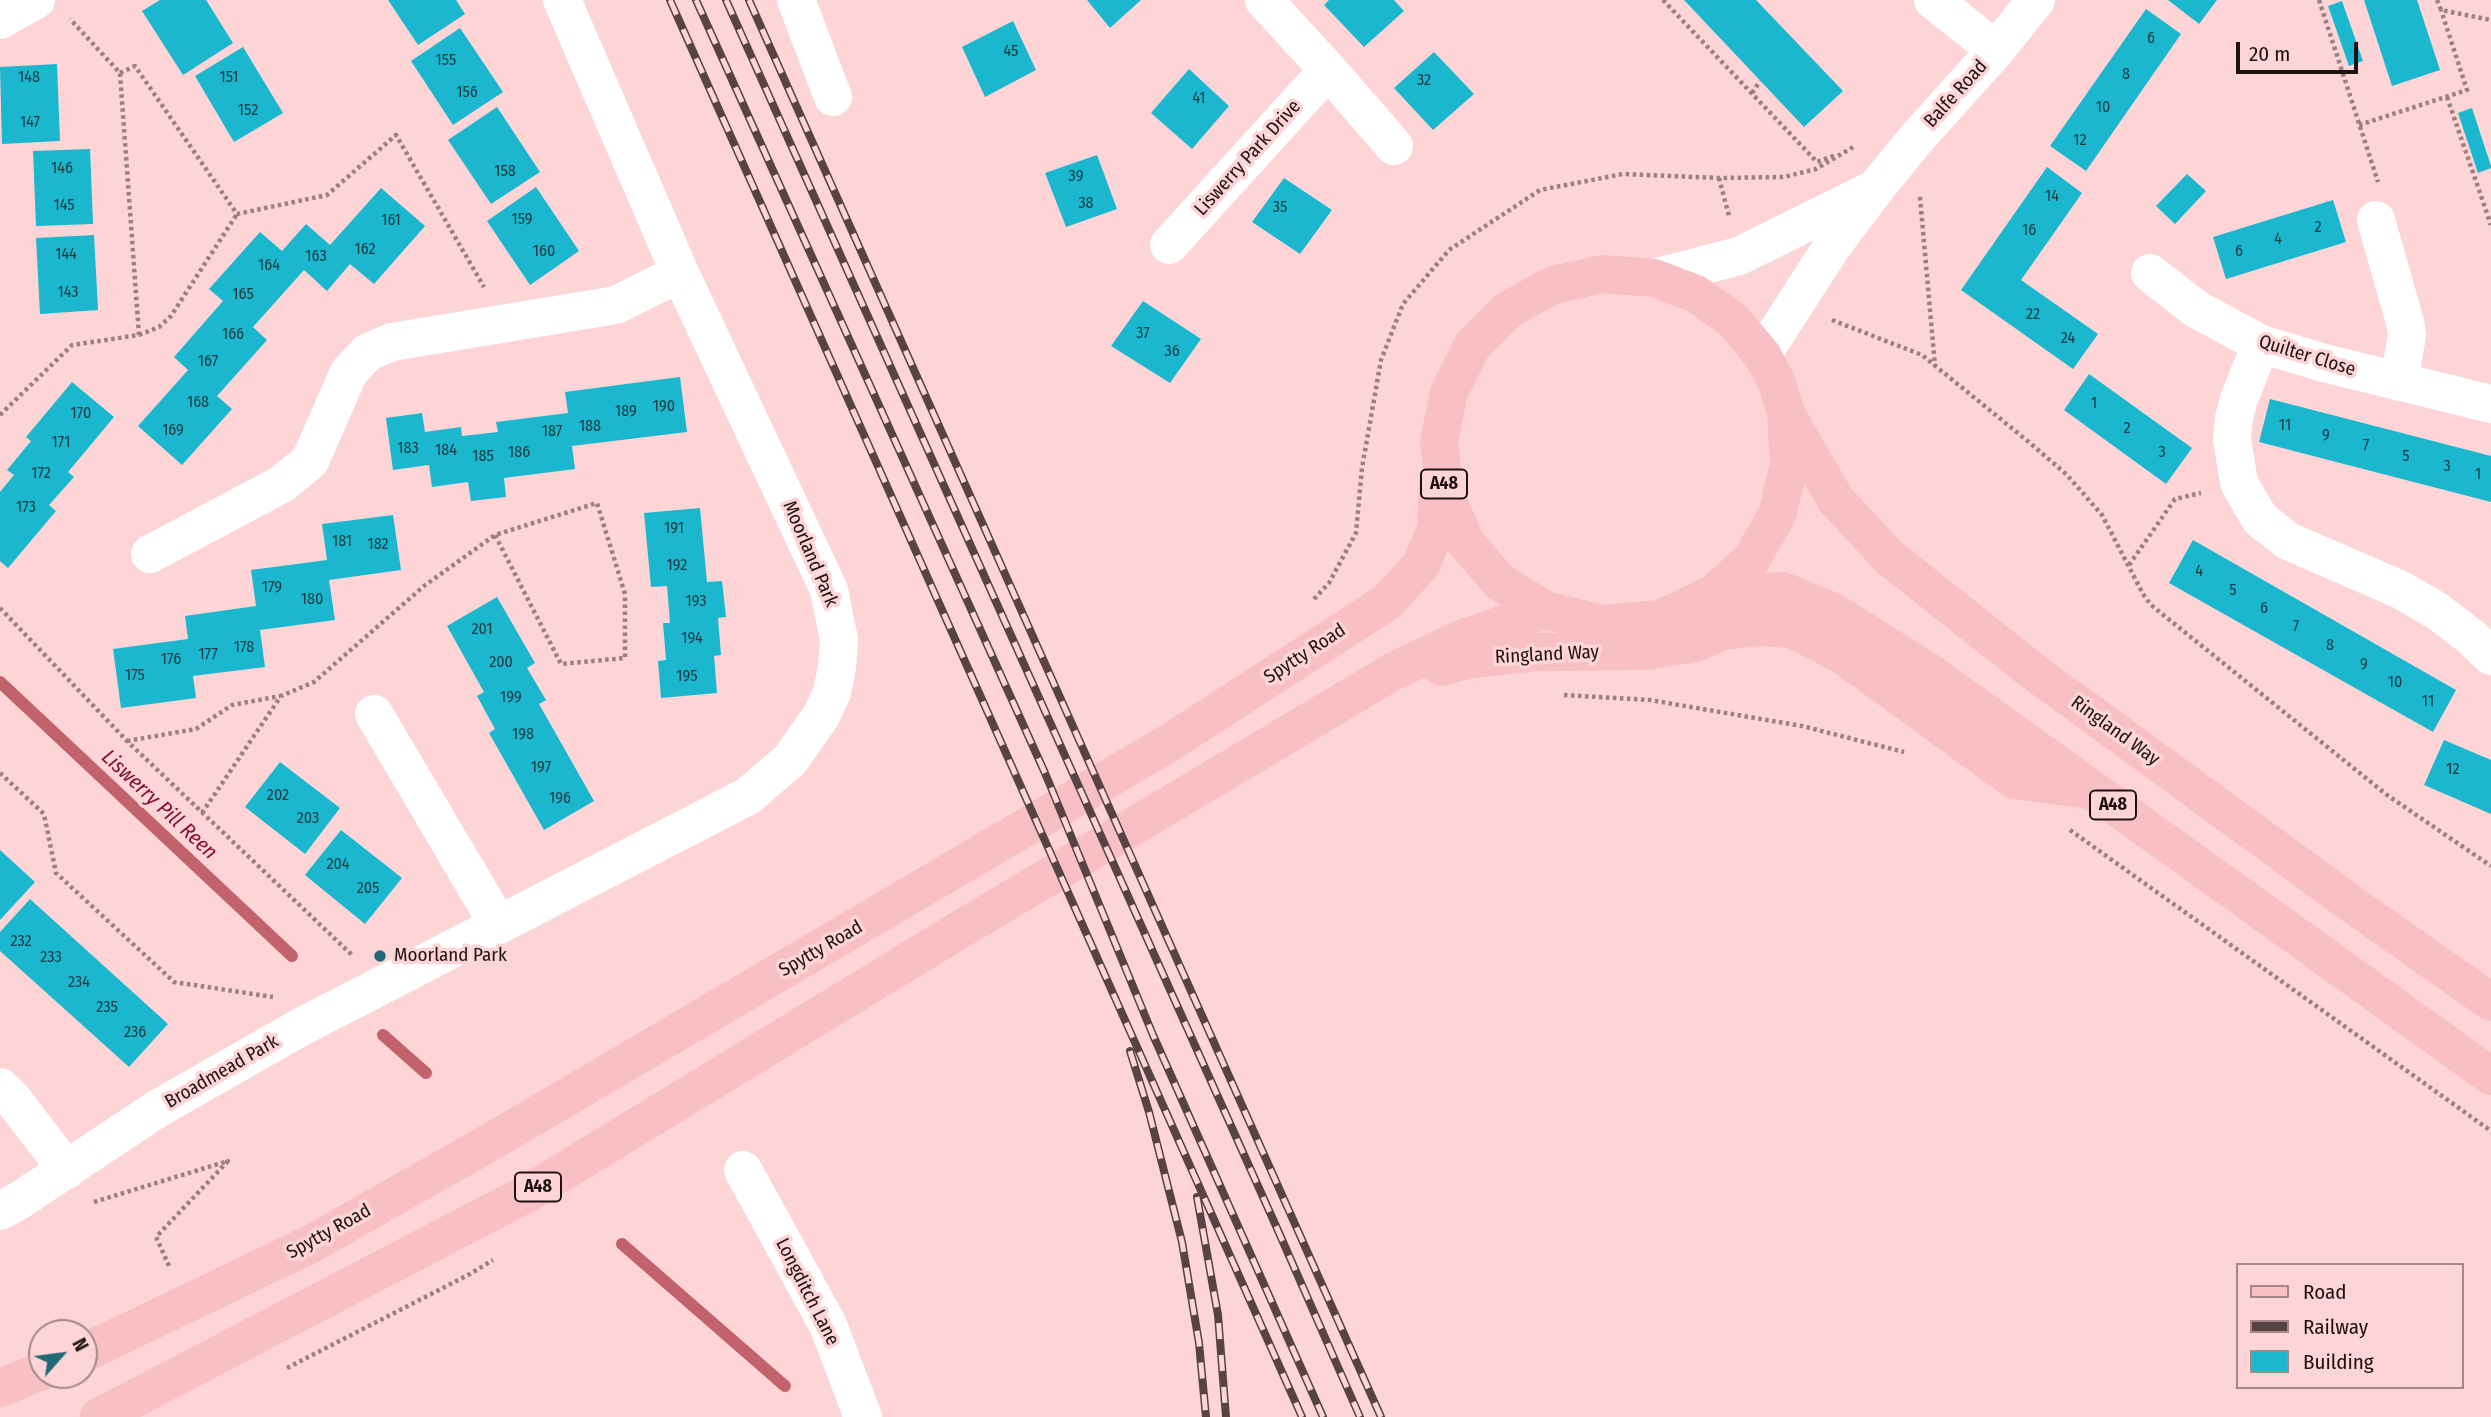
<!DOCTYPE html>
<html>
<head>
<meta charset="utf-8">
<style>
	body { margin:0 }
	#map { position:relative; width:2491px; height:1417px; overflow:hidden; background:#fdd5d7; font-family:"Fira Sans Condensed",sans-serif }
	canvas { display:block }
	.legend { position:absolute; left:2236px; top:1263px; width:228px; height:126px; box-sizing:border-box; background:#fdd5d7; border:2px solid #a58789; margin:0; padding:9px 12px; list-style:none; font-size:21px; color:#201213 }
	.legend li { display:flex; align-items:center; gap:14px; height:35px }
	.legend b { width:35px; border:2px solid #a58789 }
	.north { position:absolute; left:28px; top:1319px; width:70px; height:70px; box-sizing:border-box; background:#fdd5d7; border:2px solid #a58789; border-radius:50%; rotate:62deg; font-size:19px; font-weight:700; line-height:28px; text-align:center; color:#201213 }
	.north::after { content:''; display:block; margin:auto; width:24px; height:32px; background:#206975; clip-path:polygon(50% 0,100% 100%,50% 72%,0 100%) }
	.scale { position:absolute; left:2236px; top:42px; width:122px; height:32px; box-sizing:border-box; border:4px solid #201213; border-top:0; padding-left:9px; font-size:21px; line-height:24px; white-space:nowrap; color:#201213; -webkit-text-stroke:5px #fdd5d7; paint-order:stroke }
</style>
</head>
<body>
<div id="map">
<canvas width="2491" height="1417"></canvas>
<ul class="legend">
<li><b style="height:9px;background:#f8bfc4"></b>Road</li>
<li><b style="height:9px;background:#574344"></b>Railway</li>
<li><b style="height:19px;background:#1ab7cf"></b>Building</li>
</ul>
<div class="north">N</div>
<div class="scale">20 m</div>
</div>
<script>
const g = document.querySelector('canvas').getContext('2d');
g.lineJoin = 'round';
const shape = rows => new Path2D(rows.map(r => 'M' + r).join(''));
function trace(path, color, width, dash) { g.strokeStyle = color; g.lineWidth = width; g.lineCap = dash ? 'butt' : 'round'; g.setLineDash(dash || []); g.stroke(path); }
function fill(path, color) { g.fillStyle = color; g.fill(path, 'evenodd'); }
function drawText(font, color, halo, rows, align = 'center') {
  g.font = font + ' "Fira Sans Condensed",sans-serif'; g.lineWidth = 7; g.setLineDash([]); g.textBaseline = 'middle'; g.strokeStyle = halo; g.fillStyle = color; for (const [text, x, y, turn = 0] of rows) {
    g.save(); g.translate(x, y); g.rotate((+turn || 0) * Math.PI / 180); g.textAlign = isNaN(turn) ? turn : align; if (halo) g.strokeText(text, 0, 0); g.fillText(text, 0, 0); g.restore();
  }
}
trace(shape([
	[0,682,292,956],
	[383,1035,426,1073],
	[622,1244,785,1386]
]), '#c1626d', 12);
fill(shape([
	[160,0,206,0,233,43,183,75,142,11],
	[388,0,456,0,465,14,418,45],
	[1087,0,1141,0,1110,28],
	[1329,0,1394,0,1404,11,1364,47,1324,5],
	[1684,0,1756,0,1843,91,1804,127],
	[2168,0,2217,0,2199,24],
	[2364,0,2417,0,2440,70,2392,86],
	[2342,1,2363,61,2349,66,2328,6],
	[2146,9,2181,34,2086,171,2050,146],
	[1013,21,1036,70,985,97,962,47],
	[460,28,503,92,453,125,411,61],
	[243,47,283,113,234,142,195,76],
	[1434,52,1474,94,1433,130,1394,88],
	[57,64,60,141,2,144,0,67],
	[1189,69,1229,106,1192,149,1151,113],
	[497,107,540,172,491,204,448,140],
	[2472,108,2491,166,2491,168,2478,173,2458,113],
	[90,149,93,224,36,226,33,151],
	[1097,155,1117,209,1066,227,1045,173],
	[2047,167,2082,193,2021,280,2098,334,2073,369,1961,290],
	[2187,174,2206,191,2175,224,2156,206],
	[1284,178,1332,210,1300,254,1252,222],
	[536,187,579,251,530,285,487,221],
	[381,188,425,226,374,284,350,264,327,291,304,270,253,327,267,340,217,396,232,409,182,465,138,426,188,370,174,357,223,301,209,289,260,232,282,251,306,224,330,245],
	[2333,200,2346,242,2226,279,2213,237],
	[94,235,98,310,40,314,36,238],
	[1143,301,1201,339,1170,383,1111,346],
	[2089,374,2192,448,2166,484,2064,410],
	[680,377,687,432,572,446,575,469,504,478,506,497,471,501,468,482,432,487,429,465,393,470,386,418,422,413,425,432,461,427,462,436,498,432,496,422,568,413,565,392],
	[72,382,114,417,68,472,74,477,49,505,56,511,8,568,0,561,0,492,14,475,7,470,31,441,26,437],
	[2270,399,2491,456,2491,502,2259,442],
	[700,508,707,582,722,581,726,617,718,618,721,655,714,656,717,693,661,698,658,661,666,660,663,623,670,623,667,586,651,587,644,513],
	[393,515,401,570,329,580,335,620,260,630,265,667,193,676,196,698,121,708,113,649,188,639,185,616,256,606,251,570,327,560,322,524],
	[2193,540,2456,690,2433,732,2169,583],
	[497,597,535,663,527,668,546,700,539,704,594,801,544,830,489,733,495,729,477,696,484,692,447,626],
	[2444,740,2491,760,2491,814,2424,785],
	[280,762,340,808,305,854,245,807],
	[341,830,402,878,365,924,305,875],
	[0,850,35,882,0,920],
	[30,899,168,1024,129,1067,0,951,0,932]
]), '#1ab7cf');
trace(shape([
	[1663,0,1817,162,1836,155],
	[2319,0,2378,182],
	[2437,0,2441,10,2491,20],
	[120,73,135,66,237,214,327,195,396,135,484,287],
	[1752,93,1760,81],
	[2447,97,2491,225],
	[2359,125,2467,90,2441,10],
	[1719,178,1729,216],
	[1920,197,1935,366],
	[1832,320,1922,355,2030,443,2067,475,2102,515,2143,594,2151,605,2387,795,2491,866],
	[139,335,159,327,171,316,237,214],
	[0,415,72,345,139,335,120,73,70,19],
	[2129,565,2175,499,2201,493],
	[1314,599,1329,583,1356,533,1362,468,1381,360,1403,304,1449,250,1540,190,1623,174,1719,178,1784,177,1816,169,1855,146],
	[0,608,127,741,353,956],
	[1564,695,1650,700,1802,726,1904,752],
	[127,741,196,729,232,705,280,696],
	[0,773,44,814,56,873,174,982,273,997],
	[202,813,281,696,314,682,424,586,495,535,597,503,625,594,625,658,561,664,495,535],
	[2070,830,2491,1131],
	[94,1202,228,1161,156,1237,170,1268],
	[287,1368,470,1274,493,1260]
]), '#9c7f81', 4.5, [3.5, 3.5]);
trace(shape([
	[796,0,833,97],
	[1933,0,1996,50],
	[0,20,36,0],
	[1328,70,1394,146],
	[2376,220,2405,322,2407,335,2399,382],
	[1169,245,1328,70,1264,0],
	[2150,273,2196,309,2261,344,2324,363,2491,404],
	[1654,278,1739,256,1868,192],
	[2261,344,2239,399,2234,418,2232,439,2239,483,2260,519,2288,541,2401,590,2437,611,2471,637,2491,656],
	[1762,355,1833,245,1876,188,1915,140,1996,50,2036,0],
	[150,554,282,484,310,461,349,372,368,352,392,342,616,305,680,273],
	[374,714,498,924],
	[0,1087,11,1097,67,1170],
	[743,1170,828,1325,863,1417],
	[0,1211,20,1200,157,1109,299,1028,748,796,790,760,821,716,832,693,837,667,839,640,829,590,680,273,562,0]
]), '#fff', 38);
trace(shape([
	[1786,414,1789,465,1777,515,1751,560,1713,594,1660,619,1602,624,1545,610,1500,582,1466,543,1445,494,1439,442,1449,392,1472,346,1508,310,1553,285,1602,274,1654,278,1696,294,1733,320,1762,355,1777,383,1786,414,1836,500,1890,558,2034,672,2360,910,2491,1002],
	[1713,594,1783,591,1832,611,1926,670,2491,1076],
	[1442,667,1472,659,1537,652,1646,651,1696,643,1723,631,1760,627,1792,629,1841,654,2014,780,2089,790],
	[84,1353,311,1244,494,1140,1169,743,1387,602,1421,565,1436,529,1438,483],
	[0,1388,42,1371],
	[99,1417,528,1193,961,929,1394,671,1461,639,1545,610]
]), '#f8bfc4', 38);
const rail = shape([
	[670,0,1302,1417],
	[696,0,1045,773,1153,1035,1323,1417],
	[726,0,1276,1226,1360,1417],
	[749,0,1381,1417],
	[1130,1051,1149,1112,1182,1242,1199,1343,1206,1417],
	[1197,1197,1218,1315,1226,1417]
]);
trace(rail, '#574344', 8);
trace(rail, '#fdd5d7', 5, [16]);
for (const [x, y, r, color] of [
	[380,956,7,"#206975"]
]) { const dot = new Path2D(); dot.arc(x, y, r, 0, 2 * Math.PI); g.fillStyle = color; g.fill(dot); trace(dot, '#fdd5d7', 2.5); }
drawText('16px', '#1e3b42', null, [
	["6",2151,39],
	["45",1011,52],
	["155",446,61],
	["8",2126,75],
	["148",29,78],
	["151",229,78],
	["32",1424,81],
	["156",467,93],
	["41",1199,99],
	["10",2103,108],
	["152",248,111],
	["147",30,123],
	["12",2080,141],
	["146",62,169],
	["158",505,172],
	["39",1076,177],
	["14",2052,197],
	["38",1086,204],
	["145",64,206],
	["35",1280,208],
	["159",522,220],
	["161",391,221],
	["2",2318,228],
	["16",2029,231],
	["4",2278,240],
	["162",365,250],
	["160",544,252],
	["6",2239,252],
	["144",66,255],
	["163",316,257],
	["164",269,266],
	["143",68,293],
	["165",243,295],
	["22",2033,315],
	["37",1143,334],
	["166",233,335],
	["24",2068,339],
	["36",1172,352],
	["167",208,362],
	["168",198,403],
	["1",2094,404],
	["190",664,407],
	["189",626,412],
	["170",81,414],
	["11",2285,426],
	["188",590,427],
	["2",2127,429],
	["169",173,431],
	["187",552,432],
	["9",2326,436],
	["171",61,443],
	["7",2366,446],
	["183",408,449],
	["184",446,451],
	["186",519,453],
	["3",2162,453],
	["185",483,457],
	["5",2406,457],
	["3",2447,467],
	["172",41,474],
	["1",2478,475],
	["173",26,508],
	["191",674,529],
	["181",342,542],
	["182",378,545],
	["192",677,566],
	["4",2199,572],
	["179",272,588],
	["5",2233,591],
	["180",312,600],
	["193",696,602],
	["6",2264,609],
	["7",2296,627],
	["201",482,630],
	["194",692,639],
	["8",2330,646],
	["178",244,648],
	["177",208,655],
	["176",171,660],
	["200",501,663],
	["9",2364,665],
	["175",135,676],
	["195",687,677],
	["10",2395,683],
	["199",511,698],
	["11",2428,702],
	["198",523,735],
	["197",541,768],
	["12",2453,770],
	["202",278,796],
	["196",560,799],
	["203",308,819],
	["204",338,865],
	["205",368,889],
	["232",21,942],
	["233",51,958],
	["234",79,983],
	["235",107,1008],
	["236",135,1033]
]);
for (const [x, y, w] of [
	[1444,484,46],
	[2113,805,46],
	[538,1187,46]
]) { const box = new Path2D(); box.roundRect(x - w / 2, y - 14.5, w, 29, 5); g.fillStyle = '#fdd5d7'; g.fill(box); trace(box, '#201213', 2); }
drawText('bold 18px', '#201213', null, [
	["A48",1444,484],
	["A48",2113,805],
	["A48",538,1187]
]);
drawText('19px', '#201213', '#fdd5d7', [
	["Balfe Road",1956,94,-48],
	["Liswerry Park Drive",1248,158,-48],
	["Quilter Close",2307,356,17],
	["Moorland Park",810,554,67],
	["Spytty Road",1305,654,-33],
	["Ringland Way",1547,655,-3],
	["Ringland Way",2115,731,36],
	["Spytty Road",821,949,-30],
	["Broadmead Park",222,1072,-30],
	["Spytty Road",329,1232,-29],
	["Longditch Lane",807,1292,63]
]);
drawText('19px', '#201213', '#fdd5d7', [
	["Moorland Park",394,956]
], 'left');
drawText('italic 21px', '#87102e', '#fdd5d7', [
	["Liswerry Pill Reen",159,805,43]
]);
</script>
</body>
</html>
